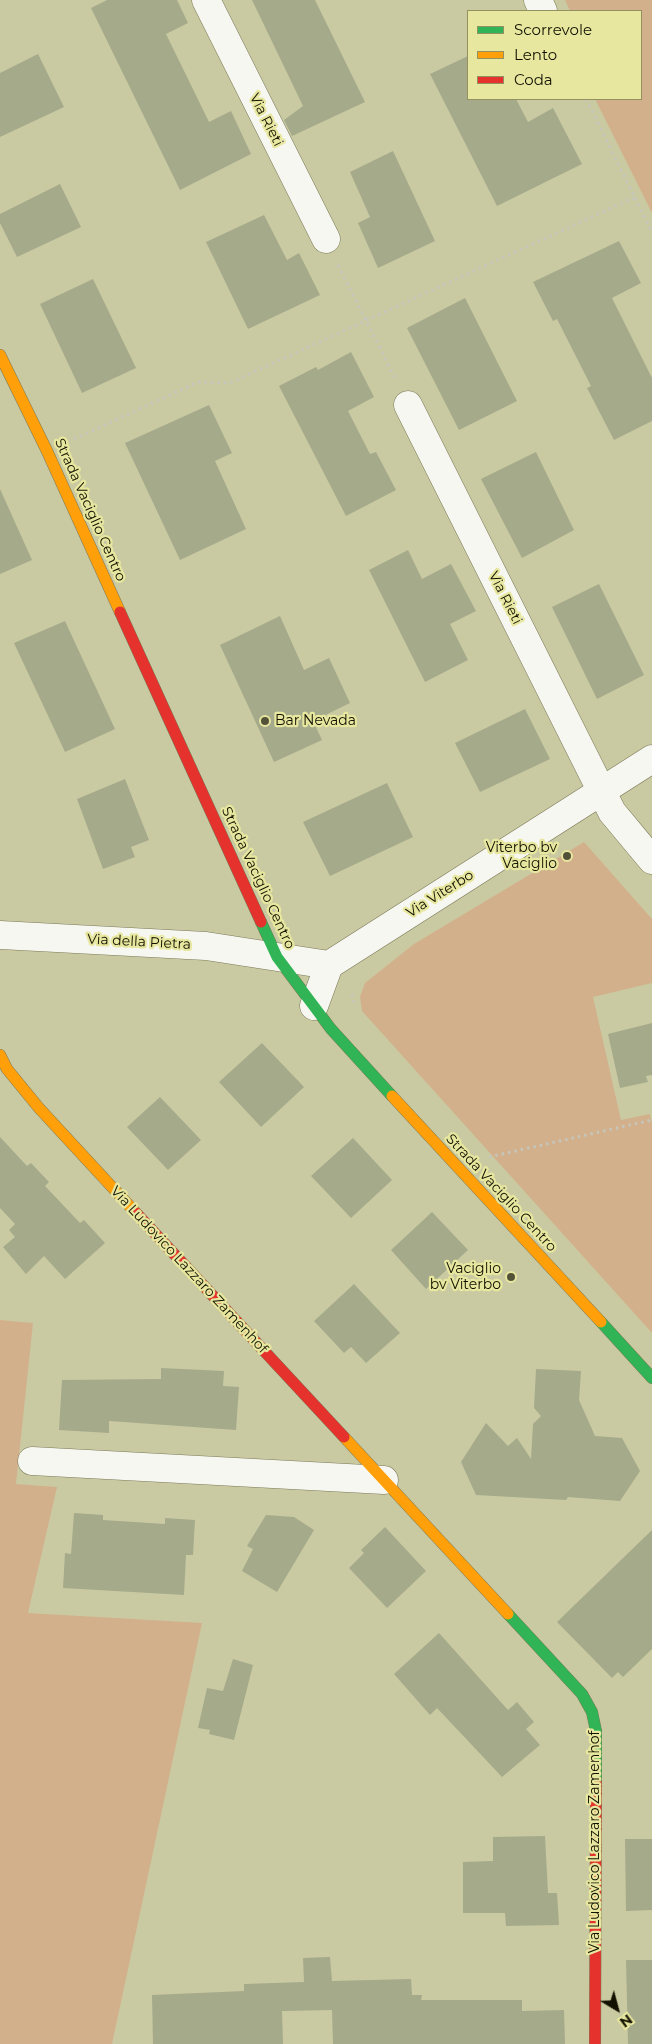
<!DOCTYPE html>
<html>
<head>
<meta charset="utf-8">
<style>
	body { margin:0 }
	#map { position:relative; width:652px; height:2044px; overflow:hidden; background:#cacaa2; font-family:Montserrat,sans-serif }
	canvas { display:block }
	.legend { position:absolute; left:467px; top:10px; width:175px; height:90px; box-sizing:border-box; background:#e7e79f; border:1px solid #92915f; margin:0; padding:6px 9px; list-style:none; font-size:15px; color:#121100 }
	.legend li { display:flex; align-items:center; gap:10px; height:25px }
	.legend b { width:25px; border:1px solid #92915f }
	.north { position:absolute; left:592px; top:1984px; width:50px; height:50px; -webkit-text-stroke:4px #e7e79f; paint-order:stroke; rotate:143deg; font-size:14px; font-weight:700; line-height:20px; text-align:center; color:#121100 }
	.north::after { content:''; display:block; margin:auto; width:18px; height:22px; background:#121100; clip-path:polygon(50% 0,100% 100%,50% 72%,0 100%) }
</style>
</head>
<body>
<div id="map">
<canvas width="652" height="2044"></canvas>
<ul class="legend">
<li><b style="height:6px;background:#30b455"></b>Scorrevole</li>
<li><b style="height:6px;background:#ff9f0a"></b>Lento</li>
<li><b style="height:6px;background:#e5322d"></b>Coda</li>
</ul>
<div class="north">N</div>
</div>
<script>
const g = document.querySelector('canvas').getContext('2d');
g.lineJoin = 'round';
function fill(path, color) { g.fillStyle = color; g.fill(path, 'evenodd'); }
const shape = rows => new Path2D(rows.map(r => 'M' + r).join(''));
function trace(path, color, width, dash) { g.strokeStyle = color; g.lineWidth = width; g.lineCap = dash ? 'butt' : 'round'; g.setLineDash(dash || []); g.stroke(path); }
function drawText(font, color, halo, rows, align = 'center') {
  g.font = font + ' Montserrat,sans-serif'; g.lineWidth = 4.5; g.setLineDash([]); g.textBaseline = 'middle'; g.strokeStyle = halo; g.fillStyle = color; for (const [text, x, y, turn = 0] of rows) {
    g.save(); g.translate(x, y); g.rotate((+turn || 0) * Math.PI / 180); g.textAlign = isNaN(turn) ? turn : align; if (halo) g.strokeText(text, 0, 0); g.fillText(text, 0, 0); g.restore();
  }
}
fill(shape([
	[565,0,652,0,652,213,595,99,641,99,641,11,570,11],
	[584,842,652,919,652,983,593,997,621,1120,650,1114,652,1124,652,1333,362,1011,360,997,365,983,414,944],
	[0,1320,33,1323,16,1484,57,1487,28,1613,202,1623,112,2044,0,2044]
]), '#d2b08c');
fill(shape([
	[107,0,177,0,188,23,166,34,209,122,231,111,251,154,180,190,91,8],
	[252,0,315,0,365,102,292,136,284,120,303,106],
	[38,54,64,107,0,137,0,73],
	[468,56,468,99,516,99,528,122,553,108,582,164,497,206,430,74],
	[393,151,435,241,378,268,358,223,370,217,350,172],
	[60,184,81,227,17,257,0,223,0,214],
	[264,215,287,260,299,253,320,295,248,329,206,242],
	[619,241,641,283,612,298,652,378,652,421,614,440,587,388,591,386,557,319,553,321,533,282],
	[93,279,136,368,82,393,40,304],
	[465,298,517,401,459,430,407,328],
	[351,352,374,397,348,411,370,454,376,452,396,490,346,516,279,386,316,367,318,370],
	[209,405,232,453,215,461,246,529,180,560,125,443],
	[536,452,574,530,522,558,481,479],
	[0,489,32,560,0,574],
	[408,550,422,579,451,564,476,611,450,624,468,660,425,682,369,570],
	[599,584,644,675,597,699,552,607],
	[280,616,304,670,329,658,350,703,313,721,322,740,274,762,220,645],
	[65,621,115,729,65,752,14,643],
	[525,709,550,759,480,792,455,743],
	[125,779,149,840,131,847,135,857,103,869,77,799],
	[387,783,413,837,330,876,303,822],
	[652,1023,652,1075,646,1076,648,1082,620,1088,608,1034],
	[262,1043,304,1087,261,1127,219,1082],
	[160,1097,201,1140,168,1170,127,1127],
	[0,1137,27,1166,31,1163,49,1182,45,1186,80,1223,84,1220,105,1243,65,1279,44,1256,26,1274,3,1247,15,1237,9,1230,15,1224,0,1208],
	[353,1138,392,1180,351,1218,311,1176],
	[432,1212,468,1250,426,1289,391,1250],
	[354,1284,400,1333,366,1363,351,1347,344,1353,314,1321],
	[161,1368,224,1371,223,1386,239,1387,236,1430,109,1421,109,1433,59,1430,62,1380,161,1379],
	[536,1369,581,1371,579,1400,595,1436,622,1438,640,1471,620,1501,568,1497,566,1500,476,1495,461,1462,486,1423,508,1446,517,1438,531,1459,533,1424,541,1416,534,1408],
	[74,1513,103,1515,103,1520,165,1524,165,1518,195,1520,193,1555,186,1555,184,1595,63,1588,65,1553,71,1554],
	[266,1515,294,1517,314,1530,277,1592,242,1571,253,1549,247,1546],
	[385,1527,426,1571,387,1608,349,1568,364,1553,361,1550],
	[652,1530,652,1649,623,1677,618,1672,612,1678,557,1622],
	[439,1633,508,1710,517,1702,534,1722,526,1729,540,1745,502,1777,437,1708,430,1715,394,1674],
	[233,1659,253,1665,234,1740,209,1734,210,1730,198,1728,207,1688,223,1691],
	[545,1836,548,1893,557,1893,559,1925,506,1926,505,1913,463,1913,463,1862,493,1861,493,1837],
	[625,1839,652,1839,652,1910,626,1911],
	[330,1957,332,1981,411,1979,412,1995,422,1995,421,2000,522,2000,522,2011,564,2010,565,2044,333,2044,332,2010,282,2011,283,2044,153,2044,152,1995,244,1991,244,1984,304,1982,303,1958],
	[626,1960,652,1960,652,2044,628,2044]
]), '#a5aa8b');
const street = shape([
	[206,0,326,239],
	[538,0,543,11],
	[408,405,612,812,652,860],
	[0,935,206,946,329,965],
	[314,1006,329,965,652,759],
	[32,1461,384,1480]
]);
const fast = shape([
	[261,922,277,957,331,1029,392,1096],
	[601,1322,652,1378],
	[508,1614,582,1694,592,1712,596,1731,596,1782]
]);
const slow = shape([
	[0,355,47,451,120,612],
	[0,1055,7,1069,39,1108,136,1213],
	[392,1096,601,1322],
	[344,1437,508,1614]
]);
const jam = shape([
	[120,612,261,922],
	[136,1213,344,1437],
	[595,2044,596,1782]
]);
trace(street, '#7a7958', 29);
trace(fast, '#7a7958', 12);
trace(slow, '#7a7958', 12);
trace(jam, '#7a7958', 12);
trace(shape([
	[586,99,652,232],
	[338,265,395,378],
	[74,439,198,382,230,383,635,197],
	[352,994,355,1007],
	[489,1157,652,1120]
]), '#c5c5ba', 3, [2.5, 4]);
trace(street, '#f7f7f1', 28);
trace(fast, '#30b455', 11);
trace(slow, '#ff9f0a', 11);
trace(jam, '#e5322d', 11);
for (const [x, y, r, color] of [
	[265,721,5,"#525239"],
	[567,856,5,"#525239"],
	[511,1277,5,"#525239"]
]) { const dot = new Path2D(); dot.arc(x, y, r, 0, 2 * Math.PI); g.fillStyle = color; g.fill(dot); trace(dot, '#e7e79f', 2); }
drawText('14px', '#121100', '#e7e79f', [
	["Via Rieti",266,120,63],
	["Strada Vaciglio Centro",90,510,66],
	["Via Rieti",505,598,63],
	["Strada Vaciglio Centro",258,878,65],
	["Via Viterbo",440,894,-32],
	["Via della Pietra",139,942,3],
	["Strada Vaciglio Centro",501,1193,47],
	["Via Ludovico Lazzaro Zamenhof",189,1270,47],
	["Via Ludovico Lazzaro Zamenhof",595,1842,-90]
]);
drawText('14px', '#121100', '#e7e79f', [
	["Bar Nevada",275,721,"left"],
	["Viterbo bv",557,848],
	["Vaciglio",557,864],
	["Vaciglio",501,1269],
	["bv Viterbo",501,1285]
], 'right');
</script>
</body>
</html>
